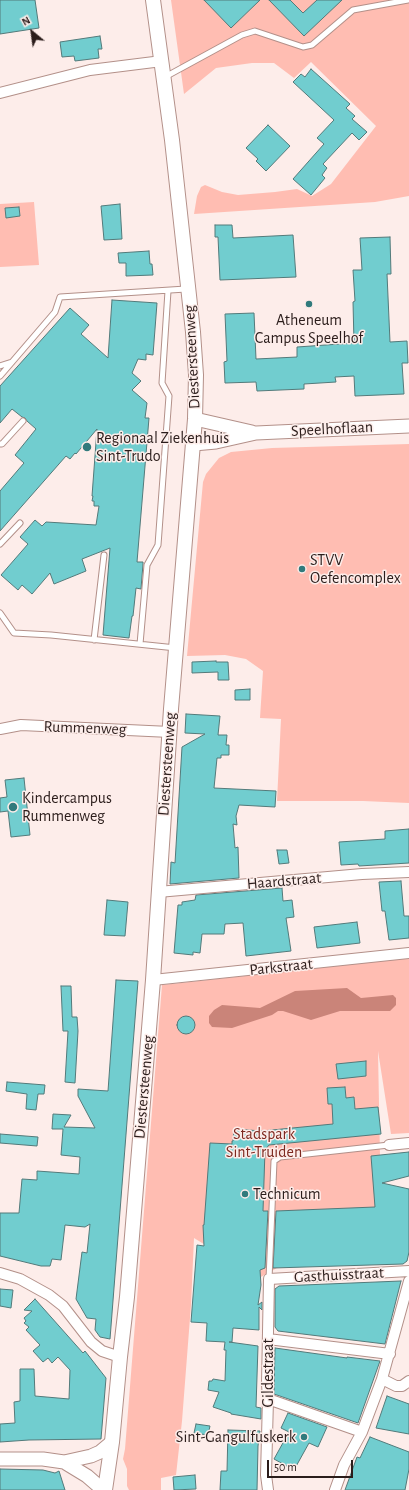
<!DOCTYPE html>
<html>
<head>
<meta charset="utf-8">
<style>
	body { margin:0 }
	#map { position:relative; width:409px; height:1490px; overflow:hidden; background:#fdedea; font-family:"Alegreya Sans",sans-serif }
	canvas { display:block }
	.north { position:absolute; left:12px; top:12px; width:40px; height:40px; -webkit-text-stroke:3px #fdedea; paint-order:stroke; rotate:331deg; font-size:11px; font-weight:700; line-height:16px; text-align:center; color:#2b1d1b }
	.north::after { content:''; display:block; margin:auto; width:14px; height:18px; background:#2b1d1b; clip-path:polygon(50% 0,100% 100%,50% 72%,0 100%) }
	.scale { position:absolute; left:267px; top:1460px; width:86px; height:18px; box-sizing:border-box; border:2px solid #2b1d1b; border-top:0; padding-left:5px; font-size:12px; line-height:14px; white-space:nowrap; color:#2b1d1b; -webkit-text-stroke:3px #fdedea; paint-order:stroke }
</style>
</head>
<body>
<div id="map">
<canvas width="409" height="1490"></canvas>
<div class="north">N</div>
<div class="scale">50 m</div>
</div>
<script>
const g = document.querySelector('canvas').getContext('2d');
g.lineJoin = 'round';
function fill(path, color) { g.fillStyle = color; g.fill(path, 'evenodd'); }
const shape = rows => new Path2D(rows.map(r => 'M' + r).join(''));
function trace(path, color, width, dash) { g.strokeStyle = color; g.lineWidth = width; g.lineCap = dash ? 'butt' : 'round'; g.setLineDash(dash || []); g.stroke(path); }
function drawText(font, color, halo, rows, align = 'center') {
  g.font = font + ' "Alegreya Sans",sans-serif'; g.lineWidth = 3; g.setLineDash([]); g.textBaseline = 'middle'; g.strokeStyle = halo; g.fillStyle = color; for (const [text, x, y, turn = 0] of rows) {
    g.save(); g.translate(x, y); g.rotate((+turn || 0) * Math.PI / 180); g.textAlign = isNaN(turn) ? turn : align; if (halo) g.strokeText(text, 0, 0); g.fillText(text, 0, 0); g.restore();
  }
}
fill(shape([
	[171,0,409,0,409,196,375,202,194,214,197,196,201,187,205,185,222,192,238,195,275,192,297,189,312,196,331,184,376,126,311,62,294,78,274,63,252,63,216,68,184,94],
	[34,202,39,265,0,267,0,204],
	[409,444,409,803,363,801,277,801,281,719,260,718,263,671,246,659,225,655,187,656,203,482,206,474,219,458,231,452,272,448],
	[409,958,409,1133,391,1134,378,1051,381,1210,259,1278,194,1238,191,1305,182,1421,176,1475,161,1478,161,1490,129,1490,127,1486,127,1469,123,1459,125,1449,162,985]
]), '#ffbdb2');
fill(shape([
	[347,988,361,998,393,995,396,998,396,1005,390,1011,340,1011,311,1020,283,1011,278,1011,272,1015,232,1028,212,1027,209,1023,209,1016,214,1010,222,1005,260,1008,295,991]
]), '#ca8479');
const building = shape([
	[0,0,35,0,39,28,0,34,0,0],
	[204,0,260,0,231,28,204,0],
	[269,0,290,0,303,13,317,0,342,0,304,36,269,0],
	[100,36,102,49,98,49,99,58,75,61,74,56,62,57,60,42,100,36],
	[311,69,350,104,346,108,355,116,352,119,367,132,359,140,352,133,323,164,327,168,322,175,325,178,311,195,293,179,324,144,317,138,334,120,293,82,301,74,305,77,311,69],
	[268,125,290,146,266,171,256,161,258,159,246,148,268,125],
	[120,204,122,239,104,240,101,206,120,204],
	[19,207,20,216,6,218,5,208,19,207],
	[215,225,232,225,233,238,293,235,296,277,220,280,218,237,215,237,215,225],
	[390,237,391,274,387,274,390,342,407,341,408,363,402,363,404,394,355,396,354,376,335,377,336,382,304,384,304,389,257,391,256,382,225,383,224,362,227,361,225,314,254,313,256,359,297,357,297,347,354,343,353,302,355,301,353,270,362,270,360,238,390,237],
	[149,251,150,264,152,264,153,275,126,276,126,263,119,263,118,253,149,251],
	[112,300,157,303,153,355,146,354,146,360,138,359,132,373,141,381,132,390,147,403,145,418,149,418,137,562,143,562,143,564,141,589,136,588,133,616,132,616,129,638,103,635,110,548,82,559,86,571,54,584,50,573,32,594,22,585,18,590,1,575,28,544,20,537,35,520,42,526,46,522,96,525,99,506,94,506,94,501,92,501,93,496,92,496,97,429,76,454,75,453,70,459,66,456,0,531,0,491,24,463,15,455,36,429,27,421,25,418,22,417,12,409,0,423,0,386,70,308,89,325,81,334,108,358,112,300],
	[216,661,216,662,228,662,229,680,218,680,218,672,192,673,192,662,216,661],
	[250,689,250,700,235,700,235,690,250,689],
	[186,714,220,716,218,735,227,735,226,745,229,745,229,755,221,755,221,758,217,758,214,788,276,791,275,807,239,805,236,816,237,825,233,824,235,848,238,847,239,878,170,884,171,862,175,863,182,747,205,734,185,733,186,714],
	[24,778,30,835,11,837,8,811,0,812,0,798,7,797,5,780,24,778],
	[409,829,409,863,359,866,358,864,341,865,339,842,385,839,385,831,409,829],
	[277,850,287,850,289,863,279,864,277,850],
	[401,881,404,916,409,916,409,938,389,940,385,911,382,911,379,882,401,881],
	[282,888,283,901,292,900,294,917,286,918,291,951,246,956,243,923,225,924,224,934,202,934,200,953,193,952,193,955,174,953,178,905,182,905,182,902,195,900,196,895,282,888],
	[107,900,128,902,125,936,104,935,107,900],
	[357,922,360,943,317,948,314,927,357,922],
	[116,980,138,981,110,1339,100,1337,95,1330,96,1319,87,1318,76,1299,82,1252,87,1253,90,1224,85,1227,65,1225,61,1260,52,1259,50,1266,41,1266,0,1256,0,1213,19,1213,22,1179,37,1180,37,1171,79,1174,80,1157,61,1155,63,1129,52,1129,53,1114,71,1115,64,1127,95,1128,78,1096,78,1089,108,1091,116,980],
	[61,986,71,986,72,1017,77,1017,78,1031,75,1083,65,1082,68,1031,63,1031,61,986],
	'177 1025a9 9 0 1 1 18 0a9 9 0 1 1-18 0Z',
	[366,1061,366,1076,338,1079,336,1064,366,1061],
	[7,1082,45,1085,44,1094,38,1094,36,1110,26,1109,27,1094,6,1091,7,1082],
	[345,1087,346,1098,354,1097,355,1109,378,1107,381,1134,269,1145,265,1150,263,1211,268,1211,265,1268,260,1270,261,1285,258,1305,262,1302,262,1310,259,1307,259,1330,233,1328,232,1342,229,1342,258,1346,256,1407,261,1408,261,1419,231,1414,231,1413,213,1407,219,1392,208,1390,209,1381,212,1381,213,1379,225,1381,226,1350,224,1350,225,1342,206,1341,207,1323,191,1322,197,1245,204,1246,203,1225,204,1225,210,1143,232,1144,232,1141,233,1141,234,1129,262,1131,333,1124,332,1104,328,1104,327,1088,345,1087],
	[0,1134,38,1137,37,1146,0,1143,0,1134],
	[409,1152,409,1176,382,1183,409,1189,409,1252,407,1261,403,1264,273,1268,276,1211,375,1207,371,1156,409,1152],
	[401,1281,385,1344,278,1331,275,1327,275,1289,279,1286,401,1281],
	[0,1289,13,1290,11,1308,0,1306,0,1289],
	[35,1299,83,1353,85,1351,106,1378,101,1439,29,1440,0,1442,0,1424,15,1423,14,1402,20,1401,20,1369,34,1369,35,1396,69,1399,70,1370,58,1357,52,1363,48,1358,43,1362,33,1351,40,1345,26,1330,29,1327,24,1323,26,1321,24,1318,32,1311,24,1310,35,1299],
	[275,1348,347,1358,347,1357,380,1361,358,1423,274,1394,275,1348],
	[387,1396,409,1404,409,1434,376,1428,387,1396],
	[288,1413,327,1427,318,1447,309,1443,294,1470,274,1459,289,1432,281,1428,288,1413],
	[196,1424,210,1426,208,1435,194,1433,196,1424],
	[228,1430,260,1431,258,1446,257,1490,220,1490,221,1471,227,1471,228,1430],
	[370,1437,409,1452,409,1469,405,1490,345,1490,357,1457,360,1458,370,1437],
	[0,1469,43,1470,55,1473,59,1471,65,1490,0,1490,0,1469],
	[195,1475,196,1489,174,1490,173,1477,195,1475]
]);
fill(building, '#71cdcf');
trace(building, '#537a7a', 1);
const service = shape([
	[165,77,242,35,255,31,303,47,312,45,353,10,408,0],
	[0,366,12,362],
	[0,376,55,312,60,297,186,289],
	[0,444,2,444,23,421],
	[0,544,20,523],
	[0,613,14,633,51,635,176,648],
	[94,640,104,555],
	[140,644,147,565,158,545,169,396,162,383,168,291],
	[269,1279,274,1161,280,1157,389,1145]
]);
const minor = shape([
	[0,93,90,70,162,61],
	[0,729,21,725,170,732],
	[158,892,362,874,409,872],
	[153,980,409,953],
	[389,1145,409,1143],
	[0,1273,20,1279,49,1295,63,1306,91,1342,102,1351,120,1357],
	[268,1339,390,1354],
	[382,1379,396,1386,402,1386,409,1381],
	[268,1399,362,1432],
	[268,1490,266,1475,268,1399,267,1384,269,1279,409,1271],
	[335,1490,344,1465,362,1432,382,1379,409,1281]
]);
const tertiary = shape([
	[195,419,252,432],
	[194,444,216,442,256,433,409,426],
	[0,1459,43,1459,64,1462,87,1476,103,1490],
	[64,1462,91,1456,100,1452,112,1442]
]);
const secondary = shape([
	[105,1490,112,1442,120,1357,127,1297,153,980,171,709,195,419,196,375,193,332,172,140,153,0]
]);
trace(service, '#b39089', 7);
trace(minor, '#b39089', 12);
trace(tertiary, '#b39089', 15);
trace(secondary, '#b39089', 16);
trace(service, '#fff', 5);
trace(minor, '#fff', 10);
trace(tertiary, '#fff', 13);
trace(secondary, '#fff', 14);
for (const [x, y, r, color] of [
	[309,304,4,"#317a7c"],
	[87,447,5,"#317a7c"],
	[302,569,4,"#317a7c"],
	[13,807,5,"#317a7c"],
	[245,1194,4,"#317a7c"],
	[304,1437,4,"#317a7c"]
]) { const dot = new Path2D(); dot.arc(x, y, r, 0, 2 * Math.PI); g.fillStyle = color; g.fill(dot); trace(dot, '#fdedea', 1.5); }
drawText('16px', '#2b1d1b', '#fdedea', [
	["Atheneum",309,320,"center"],
	["Campus Speelhof",309,338,"center"],
	["Regionaal Ziekenhuis",96,438],
	["Sint-Trudo",96,456],
	["STVV",310,560],
	["Oefencomplex",310,578],
	["Kindercampus",22,798],
	["Rummenweg",22,816],
	["Technicum",253,1194],
	["Sint-Gangulfuskerk",296,1437,"right"]
], 'left');
drawText('16px', '#2b1d1b', '#fdedea', [
	["Diestersteenweg",192,357,-93],
	["Speelhoflaan",332,429,-3],
	["Rummenweg",85,728,2],
	["Diestersteenweg",167,764,-86],
	["Haardstraat",284,881,-5],
	["Parkstraat",281,967,-6],
	["Diestersteenweg",144,1087,-85],
	["Gasthuisstraat",339,1275,-3],
	["Gildestraat",268,1373,-90]
]);
drawText('16px', '#7d291f', '#fdedea', [
	["Stadspark",264,1134],
	["Sint-Truiden",264,1152]
]);
</script>
</body>
</html>
